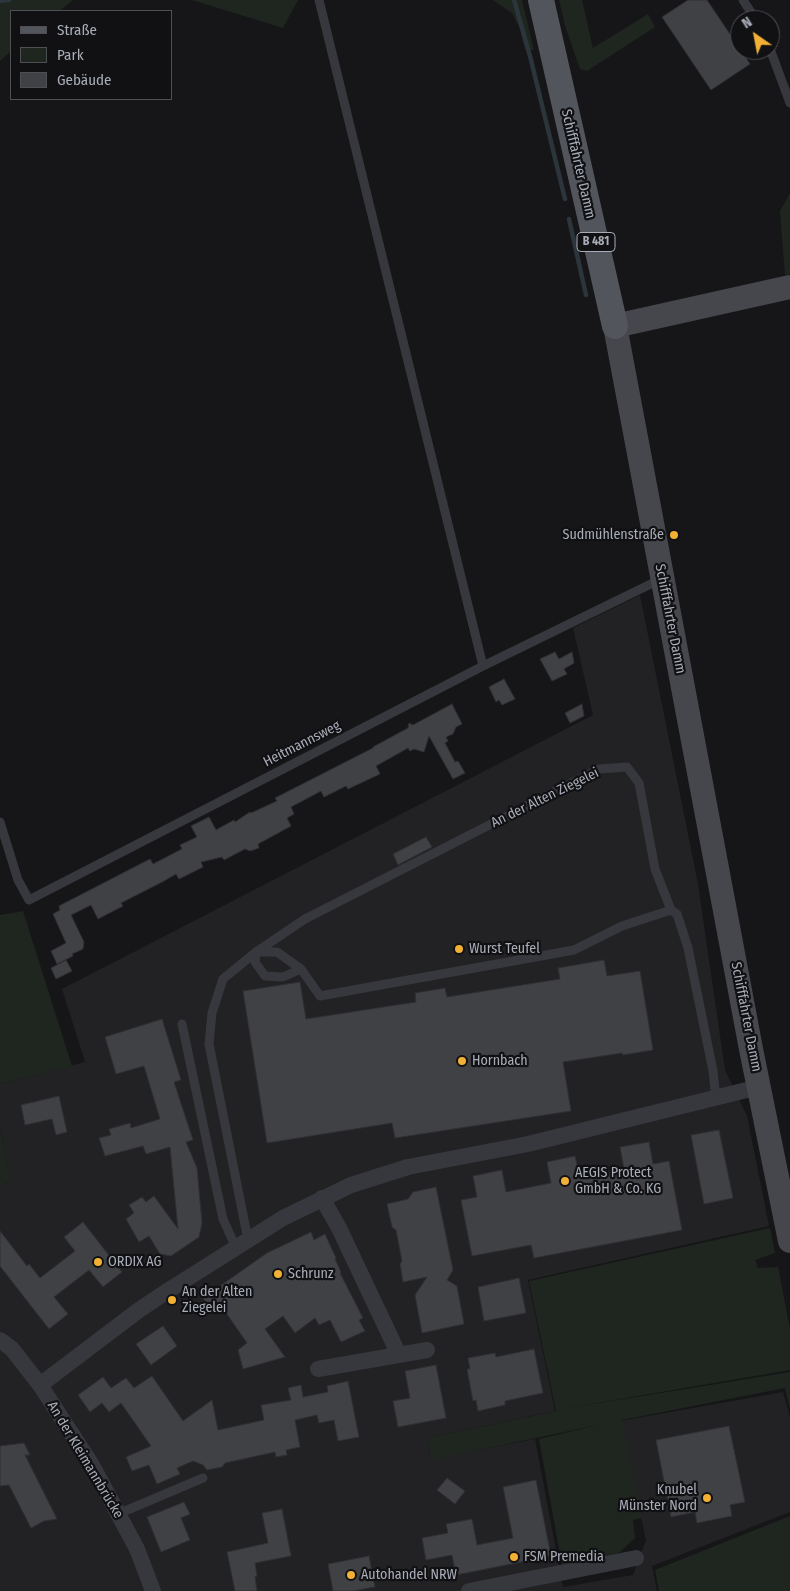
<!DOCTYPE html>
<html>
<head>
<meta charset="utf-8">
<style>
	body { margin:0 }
	#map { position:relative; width:790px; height:1591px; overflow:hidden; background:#161618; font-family:"Fira Sans Condensed",sans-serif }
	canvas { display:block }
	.legend { position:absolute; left:10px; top:10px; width:162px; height:90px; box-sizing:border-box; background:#111113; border:1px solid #4d4f55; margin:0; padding:6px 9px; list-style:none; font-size:15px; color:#a8adb8 }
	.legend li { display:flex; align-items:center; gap:10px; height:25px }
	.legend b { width:25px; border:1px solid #4d4f55 }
	.north { position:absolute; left:730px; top:10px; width:50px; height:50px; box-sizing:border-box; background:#111113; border:1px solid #4d4f55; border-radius:50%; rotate:327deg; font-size:14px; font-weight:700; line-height:20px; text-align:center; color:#a8adb8 }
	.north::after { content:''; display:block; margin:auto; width:18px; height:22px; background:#f2b134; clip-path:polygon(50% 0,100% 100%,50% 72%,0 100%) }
</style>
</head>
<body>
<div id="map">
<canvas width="790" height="1591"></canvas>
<ul class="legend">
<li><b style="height:6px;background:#53555c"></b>Straße</li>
<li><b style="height:14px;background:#1e261f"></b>Park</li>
<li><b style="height:14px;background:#404145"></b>Gebäude</li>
</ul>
<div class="north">N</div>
</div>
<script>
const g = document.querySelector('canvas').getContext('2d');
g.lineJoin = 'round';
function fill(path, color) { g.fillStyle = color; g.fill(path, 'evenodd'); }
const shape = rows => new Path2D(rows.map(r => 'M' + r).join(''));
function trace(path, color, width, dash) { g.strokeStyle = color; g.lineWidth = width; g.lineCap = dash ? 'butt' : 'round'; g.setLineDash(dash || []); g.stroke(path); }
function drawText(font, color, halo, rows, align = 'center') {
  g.font = font + ' "Fira Sans Condensed",sans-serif'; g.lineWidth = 4.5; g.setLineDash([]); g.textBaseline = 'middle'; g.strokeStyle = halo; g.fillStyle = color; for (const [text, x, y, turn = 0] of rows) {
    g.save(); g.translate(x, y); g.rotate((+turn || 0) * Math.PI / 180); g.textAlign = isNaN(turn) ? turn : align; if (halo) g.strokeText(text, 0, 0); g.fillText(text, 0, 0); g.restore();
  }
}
fill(shape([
	[640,595,698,884,725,1070,747,1116,769,1226,528,1280,555,1411,428,1438,431,1459,535,1439,563,1587,633,1575,646,1540,620,1421,783,1392,790,1417,790,1512,652,1566,657,1591,0,1591,0,1188,11,1180,0,1127,0,1084,85,1062,62,989,593,715,573,628]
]), '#222225');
fill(shape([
	[0,0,73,0,59,11,11,11,11,51,0,61],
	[192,0,298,0,283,28],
	[493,0,522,0,534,50,525,50,520,29,512,13],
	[559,0,582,0,593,48,648,14,655,27,587,71,580,69,565,26],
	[790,193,790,274,785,275,780,211],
	[23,911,72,1066,0,1084,0,915],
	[0,1127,11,1180,0,1188],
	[770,1228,775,1253,755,1260,758,1268,778,1267,790,1329,790,1370,562,1409,790,1372,790,1410,785,1388,622,1420,642,1518,633,1520,635,1538,619,1553,562,1565,539,1439,598,1425,431,1460,428,1438,556,1411,529,1281],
	[790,1516,790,1591,659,1591,655,1570]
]), '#1e261f');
trace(shape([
	[514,0,530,56,565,199],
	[0,1,9,0],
	[569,219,586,295]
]), '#2c353c', 4.5);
const building = shape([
	[688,0,707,0,750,64,711,90,662,17,688,0],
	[555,652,559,659,572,652,574,663,564,669,567,674,552,681,540,659,555,652],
	[504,679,515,699,502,705,499,700,496,702,489,687,504,679],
	[452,704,462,724,456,727,453,734,446,737,448,741,445,743,455,762,458,761,465,773,453,779,429,736,424,752,414,749,410,751,408,748,376,766,380,774,348,789,346,786,324,797,321,791,291,807,294,814,287,818,291,826,258,844,259,848,250,851,245,849,224,860,222,857,201,862,203,867,179,879,176,874,164,881,121,903,123,906,98,919,91,905,71,915,84,942,83,949,72,954,73,956,57,964,51,951,66,943,53,914,60,910,59,906,150,859,153,864,182,849,180,845,197,837,191,826,209,817,216,830,234,820,235,822,250,812,251,813,277,801,275,798,373,748,373,747,408,728,409,723,413,725,452,704],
	[582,704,584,716,570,723,565,713,582,704],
	[426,837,432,847,398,865,393,854,426,837],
	[66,960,72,971,56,979,51,968,66,960],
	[604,960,607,976,640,971,653,1050,623,1055,622,1053,563,1062,571,1111,395,1138,392,1123,267,1143,243,991,300,982,306,1019,416,1002,415,993,445,988,447,997,560,979,558,968,604,960],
	[162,1019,181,1080,174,1082,193,1140,186,1142,197,1168,202,1223,199,1237,171,1256,160,1254,149,1236,139,1242,126,1219,134,1213,129,1205,142,1197,146,1202,154,1196,178,1229,170,1147,146,1154,143,1146,105,1156,99,1138,111,1135,109,1129,130,1123,131,1128,160,1119,144,1066,116,1074,105,1037,162,1019],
	[59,1096,67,1132,56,1135,52,1119,25,1125,21,1105,59,1096],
	[719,1130,733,1198,704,1204,691,1135,719,1130],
	[649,1142,653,1164,669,1161,682,1230,534,1258,531,1245,472,1256,461,1200,477,1197,473,1176,502,1170,506,1192,551,1183,547,1162,575,1156,580,1178,624,1169,620,1147,649,1142],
	[436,1187,453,1270,447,1280,457,1286,464,1324,422,1333,415,1295,427,1277,403,1282,400,1264,402,1261,396,1230,392,1227,387,1204,408,1199,413,1192,436,1187],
	[83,1222,122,1272,103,1287,89,1270,54,1297,68,1314,49,1329,0,1266,0,1231,27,1266,29,1264,40,1278,75,1251,64,1237,83,1222],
	[311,1232,314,1240,325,1234,336,1258,335,1259,341,1272,340,1273,363,1318,359,1320,365,1331,341,1342,330,1320,319,1325,315,1318,295,1333,283,1316,265,1329,285,1357,243,1369,238,1350,247,1343,220,1304,211,1310,203,1298,267,1253,311,1232],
	[519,1278,526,1313,484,1321,478,1287,519,1278],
	[163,1326,177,1346,151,1365,136,1344,163,1326],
	[534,1349,543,1393,505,1401,505,1405,478,1411,476,1400,473,1401,467,1369,470,1369,468,1358,495,1353,496,1357,534,1349],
	[436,1365,446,1418,398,1427,393,1401,410,1398,405,1371,436,1365],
	[152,1376,183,1421,212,1400,218,1430,264,1420,261,1405,291,1400,288,1388,301,1385,303,1397,328,1392,327,1386,348,1381,359,1437,338,1441,334,1420,319,1423,317,1415,295,1420,300,1447,286,1450,287,1455,276,1457,275,1452,225,1463,222,1467,207,1470,203,1465,193,1461,177,1468,180,1474,157,1484,149,1465,132,1471,126,1457,151,1446,121,1403,109,1412,102,1403,90,1412,78,1395,103,1377,111,1388,126,1378,134,1388,152,1376],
	[729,1426,745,1502,730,1505,732,1516,697,1523,695,1512,671,1517,656,1440,729,1426],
	[24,1443,30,1455,25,1455,57,1519,44,1521,31,1528,9,1485,0,1486,0,1446,24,1443],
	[447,1478,465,1491,455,1504,437,1490,447,1478],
	[536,1480,551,1556,456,1575,452,1555,426,1560,422,1538,448,1533,446,1524,472,1519,477,1545,513,1538,503,1487,536,1480],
	[184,1502,190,1514,181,1518,190,1540,161,1552,147,1517,184,1502],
	[282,1509,291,1556,255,1563,257,1576,255,1577,257,1591,235,1591,227,1552,268,1543,262,1513,282,1509],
	[369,1556,375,1587,353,1591,333,1591,328,1564,369,1556]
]);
fill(building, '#404145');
trace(building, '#303034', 1);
trace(shape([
	[319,0,483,666],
	[743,0,756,20],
	[770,49,790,103],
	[0,822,18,880,29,900,483,666,661,579],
	[671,910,677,914,688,948,713,1071,716,1099],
	[182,1024,223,1219,236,1248],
	[248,1240,209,1044,212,1013,223,979,256,952,305,919,599,769,627,767,639,783,655,869,671,910,622,926,574,950,320,996,301,969,277,952,256,952,255,962,265,976,283,977,301,969],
	[118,1514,203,1478]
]), '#37383d', 9);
trace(shape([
	[322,1198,339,1228,399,1355],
	[0,1340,12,1349,40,1385,92,1465,137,1549,153,1591],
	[318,1369,427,1350],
	[40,1385,139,1310,169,1290,283,1218,351,1185,408,1167,528,1144,759,1087],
	[469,1591,636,1558]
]), '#37383d', 16);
trace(shape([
	[790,287,615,326,751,1049,790,1241]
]), '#45474d', 24);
trace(shape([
	[541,0,615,326]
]), '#53555c', 26);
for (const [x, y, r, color] of [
	[674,535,5,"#f2b134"],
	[459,949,5,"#f2b134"],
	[462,1061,5,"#f2b134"],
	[565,1181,5,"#f2b134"],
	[98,1262,5,"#f2b134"],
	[278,1274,5,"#f2b134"],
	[172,1300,5,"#f2b134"],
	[707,1498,5,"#f2b134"],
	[514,1557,5,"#f2b134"],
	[351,1575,5,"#f2b134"]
]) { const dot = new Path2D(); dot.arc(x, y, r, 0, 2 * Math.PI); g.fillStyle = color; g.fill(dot); trace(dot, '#111113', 2); }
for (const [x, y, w] of [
	[596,242,38]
]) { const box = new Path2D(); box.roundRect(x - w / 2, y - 9.5, w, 19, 4); g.fillStyle = '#111113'; g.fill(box); trace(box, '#a8adb8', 1); }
drawText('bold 12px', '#a8adb8', null, [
	["B 481",596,242]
]);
drawText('14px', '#a8adb8', '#111113', [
	["Schifffahrter Damm",578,164,77],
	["Schifffahrter Damm",670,619,79],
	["Heitmannsweg",302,744,-27],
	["An der Alten Ziegelei",545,798,-26],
	["Schifffahrter Damm",746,1017,79],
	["An der Kleimannbrücke",85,1460,59]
]);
drawText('14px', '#a8adb8', '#111113', [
	["Sudmühlenstraße",664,535,"right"],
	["Wurst Teufel",469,949],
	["Hornbach",472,1061],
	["AEGIS Protect",575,1173],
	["GmbH & Co. KG",575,1189],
	["ORDIX AG",108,1262],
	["Schrunz",288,1274],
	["An der Alten",182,1292],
	["Ziegelei",182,1308],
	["Knubel",697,1490,"right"],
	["Münster Nord",697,1506,"right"],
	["FSM Premedia",524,1557],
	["Autohandel NRW",361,1575]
], 'left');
</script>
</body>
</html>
